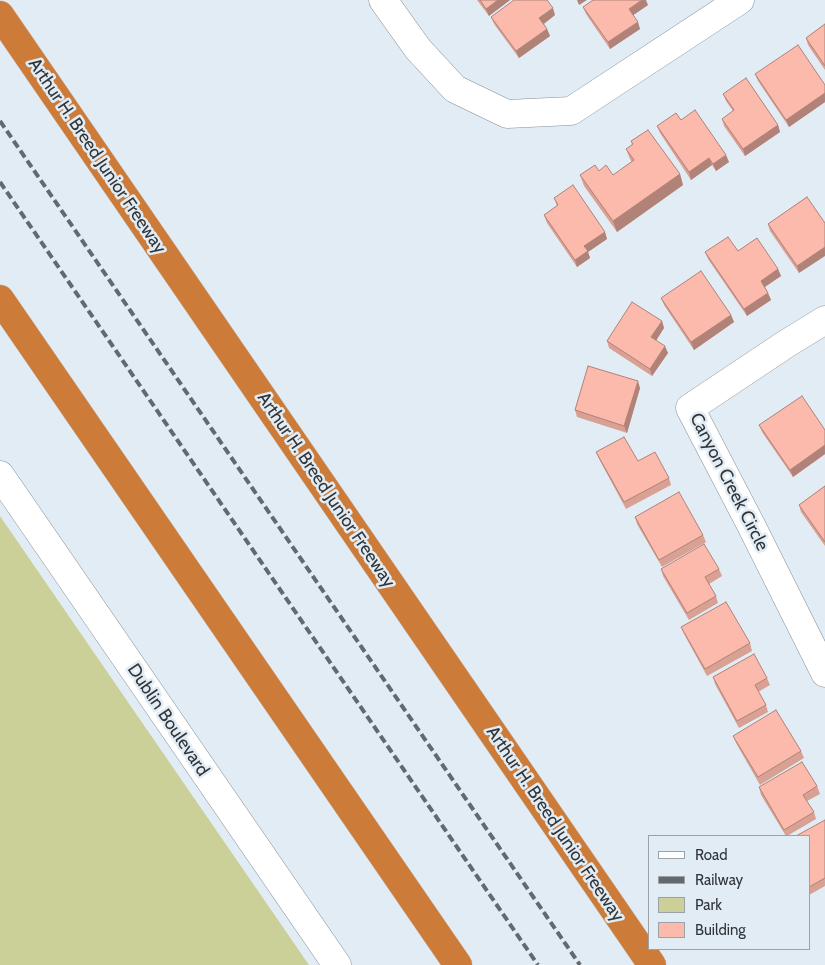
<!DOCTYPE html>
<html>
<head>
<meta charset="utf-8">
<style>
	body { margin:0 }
	#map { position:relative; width:825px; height:965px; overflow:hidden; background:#e2ecf5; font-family:Cabin,sans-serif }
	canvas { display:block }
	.legend { position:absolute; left:648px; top:835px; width:162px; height:115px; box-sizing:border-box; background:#e2ecf5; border:1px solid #9ba3a9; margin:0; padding:6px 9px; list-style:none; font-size:15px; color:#313538 }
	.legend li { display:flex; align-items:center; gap:10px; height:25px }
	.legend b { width:25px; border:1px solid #9ba3a9 }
</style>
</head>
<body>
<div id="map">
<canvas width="825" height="965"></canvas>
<ul class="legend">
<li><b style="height:6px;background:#fff"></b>Road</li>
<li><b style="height:6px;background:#63696d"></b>Railway</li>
<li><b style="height:14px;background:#cad098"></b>Park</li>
<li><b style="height:14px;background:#fcbaac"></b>Building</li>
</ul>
</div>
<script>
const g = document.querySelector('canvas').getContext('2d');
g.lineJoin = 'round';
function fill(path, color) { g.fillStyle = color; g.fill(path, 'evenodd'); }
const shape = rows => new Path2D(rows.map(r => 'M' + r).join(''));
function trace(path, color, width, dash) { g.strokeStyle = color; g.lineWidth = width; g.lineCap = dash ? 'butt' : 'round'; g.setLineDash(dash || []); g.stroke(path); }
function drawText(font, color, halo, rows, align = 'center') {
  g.font = font + ' Cabin,sans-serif'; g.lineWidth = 5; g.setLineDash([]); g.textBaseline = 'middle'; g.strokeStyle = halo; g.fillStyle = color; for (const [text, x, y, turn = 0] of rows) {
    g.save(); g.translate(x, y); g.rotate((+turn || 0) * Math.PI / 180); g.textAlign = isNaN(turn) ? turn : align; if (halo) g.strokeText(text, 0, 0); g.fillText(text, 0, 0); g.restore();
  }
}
fill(shape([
	[0,516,110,676,309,965,0,965]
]), '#cad098');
const minor = shape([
	[383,0,418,49,455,89,507,114,571,111,740,0],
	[825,320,786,344,690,408,751,525,825,673],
	[0,475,337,965]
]);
const highway = shape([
	[0,15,652,965],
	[0,299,458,965]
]);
trace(minor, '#879098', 29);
trace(highway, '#c9cacb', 29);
trace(minor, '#fff', 28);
trace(highway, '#cd7b38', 28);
trace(shape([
	[0,121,580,965],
	[0,182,538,965]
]), '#63696d', 4, [8, 4]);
fill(shape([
	[477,0,510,0,489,16],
	[648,5,633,15,640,29,610,49,586,14,583,7],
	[555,15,544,24,547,29,550,36,519,58,494,24,491,17],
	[825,24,825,70,808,45,806,38],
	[755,74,825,85,825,102,789,127,758,81],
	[723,94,778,125,780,132,745,156,724,126,722,119,733,111,726,101],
	[681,120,729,162,716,171,712,165,691,180,660,133,657,126],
	[631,141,680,174,683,185,617,232,584,186,580,175,599,171,613,175,632,162,630,159,626,149,632,145],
	[807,197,799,273,770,231,768,224],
	[554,198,605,232,607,239,588,252,590,258,577,267,547,223,544,215,557,206],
	[738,251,778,269,781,276,765,287,768,293,771,300,747,316,708,259,705,252],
	[661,298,731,315,734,322,694,350,664,305],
	[662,321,664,328,656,340,668,353,652,376,609,348,607,341],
	[640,388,627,433,577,417,575,410],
	[759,425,825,430,825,454,793,477,762,432],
	[596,452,638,461,669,478,671,485,626,509,599,459],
	[825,486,825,546,801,512,799,505],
	[635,517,703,535,706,542,662,567,637,524],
	[661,569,719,569,722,576,709,584,716,596,718,603,689,620,663,576],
	[681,627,750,643,752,651,707,676,684,634],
	[713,677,767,678,770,685,758,692,766,705,768,712,739,728,715,684],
	[733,736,801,751,804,758,760,785,736,743],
	[817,786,820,794,807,801,814,812,816,819,787,836,786,836,761,795,759,787],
	[825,820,825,886,809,895,809,836]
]), '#d9a094');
fill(shape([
	[498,0,510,0,489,16,486,9],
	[577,0,587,0,579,5],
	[642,0,646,0,648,5,632,16,629,9],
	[553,8,555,15,542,25,539,18],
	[638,22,640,29,610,49,608,42],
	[547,29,550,36,519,58,516,51],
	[825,93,825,102,789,127,786,120],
	[778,125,780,132,745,156,743,149],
	[726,155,729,162,716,171,713,164],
	[709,158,712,165,691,180,689,172],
	[680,174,683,185,617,232,613,221],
	[605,232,607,239,588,252,590,258,577,267,575,260,584,246],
	[825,247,825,256,799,273,797,266],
	[778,269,781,276,763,288,761,281],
	[768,293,771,300,747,316,744,309],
	[731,315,734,322,694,350,691,342],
	[662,321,664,328,654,344,651,337],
	[665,346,668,353,652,376,650,369],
	[638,381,640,388,627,433,624,426],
	[825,445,825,454,793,477,790,470]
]), '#b08278');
const building = shape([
	[480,0,498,0,486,9,480,0],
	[514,0,547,0,553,8,539,18,547,29,516,51,491,17,514,0],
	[593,0,642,0,629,9,638,22,608,42,583,7,593,0],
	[825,24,825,66,806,38,825,24],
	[798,45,825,85,825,93,786,120,755,74,798,45],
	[746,78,778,125,743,149,722,119,734,110,723,94,746,78],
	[695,110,726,155,713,164,709,158,689,172,657,126,676,113,681,120,695,110],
	[648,130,680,174,613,221,580,175,595,165,599,171,606,165,613,175,634,160,626,149,633,144,631,141,648,130],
	[573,185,605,232,584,246,588,251,575,260,544,215,558,205,554,198,573,185],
	[807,197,825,223,825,247,797,266,768,224,807,197],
	[728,237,738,251,757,238,778,269,761,281,768,293,744,309,705,252,728,237],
	[701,271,731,315,691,342,661,298,701,271],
	[632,302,662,321,651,337,665,346,650,369,607,341,632,302],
	[588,366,638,381,624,426,575,410,588,366],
	[802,396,825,430,825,445,790,470,759,425,802,396],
	[624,437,638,461,655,452,669,478,624,502,596,452,624,437],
	[825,486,825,542,799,505,825,486],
	[679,492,703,535,659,560,635,517,679,492],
	[704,544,719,569,705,577,716,596,687,613,661,569,704,544],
	[726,602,750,643,705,669,681,627,726,602],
	[754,654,767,678,755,685,766,705,737,721,713,677,754,654],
	[776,710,801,751,758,777,733,736,776,710],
	[802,762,817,786,803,795,814,812,784,830,759,787,802,762],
	[825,820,825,878,809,887,809,836,796,836,825,820]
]);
fill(building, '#fcbaac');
trace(building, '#b08278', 1);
drawText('18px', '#313538', '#e2ecf5', [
	["Arthur H. Breed Junior Freeway",97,156,56],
	["Canyon Creek Circle",729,482,63],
	["Arthur H. Breed Junior Freeway",326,490,56],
	["Dublin Boulevard",168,720,56],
	["Arthur H. Breed Junior Freeway",555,824,56]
]);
</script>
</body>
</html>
